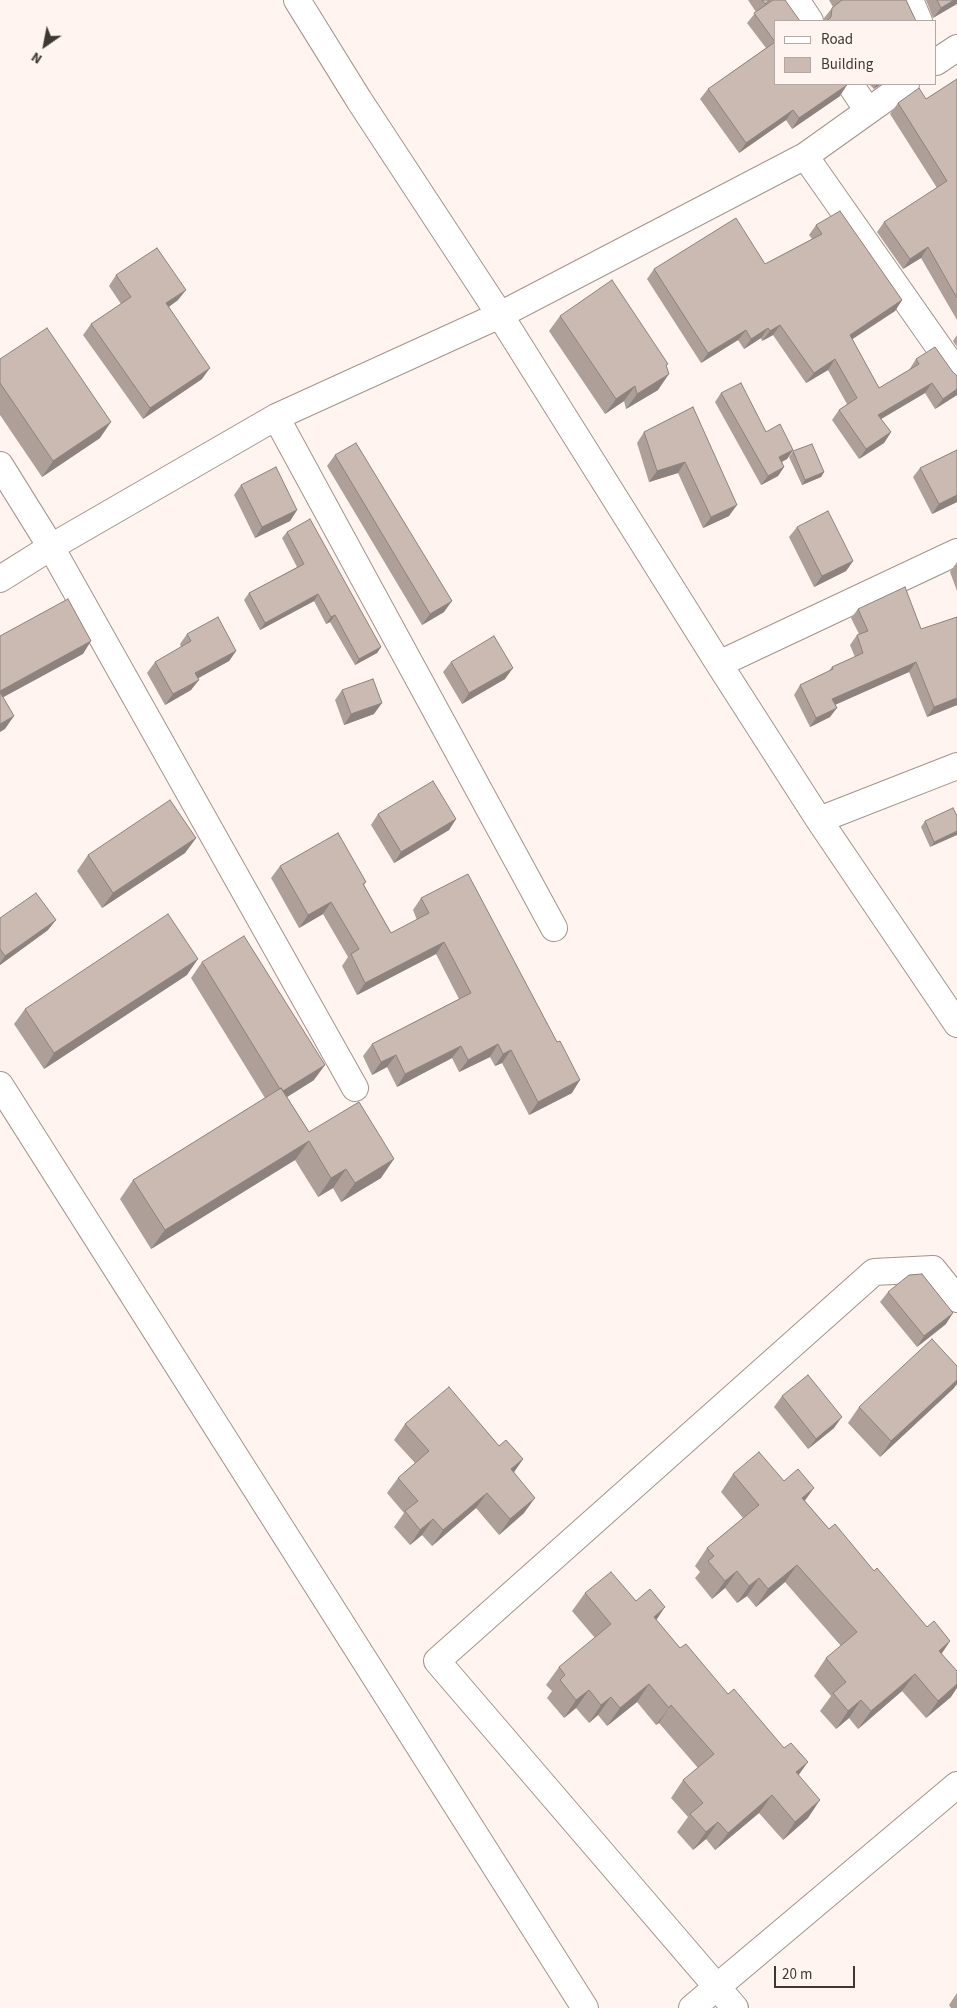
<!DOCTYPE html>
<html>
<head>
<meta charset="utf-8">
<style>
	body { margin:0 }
	#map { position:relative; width:957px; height:2008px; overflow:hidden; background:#fff4f0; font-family:"Source Sans 3",sans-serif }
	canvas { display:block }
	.legend { position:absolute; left:774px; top:20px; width:162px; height:65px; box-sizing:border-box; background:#fff4f0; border:1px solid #b2a8a5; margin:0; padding:6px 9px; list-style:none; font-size:15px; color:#3e3734 }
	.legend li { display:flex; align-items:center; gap:10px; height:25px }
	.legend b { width:25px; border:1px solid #b2a8a5 }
	.north { position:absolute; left:20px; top:20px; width:50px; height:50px; -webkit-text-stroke:4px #fff4f0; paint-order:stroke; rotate:213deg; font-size:14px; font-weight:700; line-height:20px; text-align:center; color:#3e3734 }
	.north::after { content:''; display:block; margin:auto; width:18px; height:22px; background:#3e3734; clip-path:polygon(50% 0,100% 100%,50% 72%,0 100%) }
	.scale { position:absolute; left:774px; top:1966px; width:81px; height:22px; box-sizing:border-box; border:2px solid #3e3734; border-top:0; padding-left:6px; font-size:15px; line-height:18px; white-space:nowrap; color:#3e3734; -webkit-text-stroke:4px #fff4f0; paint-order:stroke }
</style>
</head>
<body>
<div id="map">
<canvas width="957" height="2008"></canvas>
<ul class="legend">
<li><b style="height:6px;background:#fff"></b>Road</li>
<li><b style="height:14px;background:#cabab2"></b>Building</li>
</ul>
<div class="north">N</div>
<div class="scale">20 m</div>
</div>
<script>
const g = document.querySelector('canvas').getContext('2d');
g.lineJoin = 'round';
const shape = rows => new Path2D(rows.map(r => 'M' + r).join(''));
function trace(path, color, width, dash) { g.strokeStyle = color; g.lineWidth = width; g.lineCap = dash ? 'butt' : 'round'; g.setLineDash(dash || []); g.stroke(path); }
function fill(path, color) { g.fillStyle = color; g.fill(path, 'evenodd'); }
const minor = shape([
	[297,0,359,100,500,315,719,664,819,820,957,1024],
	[796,0,810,21],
	[910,0,919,21],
	[936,62,957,48],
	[850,84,868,111],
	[805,156,957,373],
	[276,417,554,928],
	[0,465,51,547,355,1088],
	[0,579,51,547,276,417,500,315,805,156,906,84],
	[719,664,957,552],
	[819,820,957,766],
	[0,1085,585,2008],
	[692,2008,957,1785],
	[735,2008,437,1661,874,1272,933,1269,957,1299]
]);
trace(minor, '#a3938c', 28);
trace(minor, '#fff', 26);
fill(shape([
	[748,0,785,0,840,96,792,129,786,120,739,153,700,99,708,89,766,48,747,23,756,12],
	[829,0,906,0,916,21,824,21,824,18,833,7],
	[926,0,957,0,933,18],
	[957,79,957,320,921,258,903,269,877,232,884,222,937,188,890,114,898,103,926,99],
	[869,84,881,84,874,89],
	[816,225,902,300,895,311,852,339,879,388,909,370,916,359,952,371,957,376,957,395,935,409,925,393,881,419,891,432,884,443,859,459,832,420,839,410,847,404,828,370,806,383,773,335,762,341,761,338,744,349,738,340,701,363,647,279,654,269,765,264,812,239,809,235],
	[116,275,178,300,169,307,202,379,143,419,83,335,91,324,121,304,109,286],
	[560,316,666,367,658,390,626,409,624,401,605,414,549,331],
	[957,335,957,347,953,341],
	[0,359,100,438,42,477,0,415],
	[721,393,766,432,793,450,787,459,782,462,784,467,778,476,761,485,715,402],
	[693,407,729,516,703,528,678,473,649,482,637,443,644,432],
	[957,450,957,502,932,514,913,477,920,468],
	[793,451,824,472,821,477,802,485,789,457],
	[335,455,444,612,422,625,327,466],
	[241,485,297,510,290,521,255,538,234,495],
	[797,527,853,561,846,571,814,587,789,537],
	[287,532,381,647,377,653,355,665,330,622,326,624,314,601,260,630,244,600,249,593,297,567,282,538],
	[957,562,957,591,950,572],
	[858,609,921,629,957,705,927,717,909,672,835,704,830,717,810,727,794,695,800,685,829,671,832,667,855,657,850,645,857,635,859,634,851,618],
	[187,634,236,651,229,661,198,678,191,690,165,705,147,673,155,662,181,647,180,644],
	[451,662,505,679,462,704,443,672],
	[342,690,374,714,344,725,335,700],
	[378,814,456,819,449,830,394,863,371,825],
	[957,816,930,847,921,827,925,821],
	[196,838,185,853,102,908,77,871,88,855],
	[280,866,366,882,364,885,391,933,417,920,413,910,421,898,572,1093,529,1115,502,1063,495,1066,490,1057,459,1072,452,1058,397,1087,387,1067,372,1075,363,1056,372,1044,459,999,436,954,357,995,342,966,348,957,323,914,299,928,271,878],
	[0,918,48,930,0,965],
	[202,962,314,1080,287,1097,309,1132,381,1178,341,1202,333,1188,318,1197,295,1160,151,1249,120,1199,133,1180,265,1098,191,978],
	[187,975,44,1069,14,1024,25,1009],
	[888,1292,946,1324,917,1347,880,1302],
	[957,1366,957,1384,953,1389,880,1457,848,1423,859,1407],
	[782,1396,834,1428,808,1449,774,1407],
	[405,1424,499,1446,523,1459,514,1472,524,1513,499,1535,476,1508,432,1546,422,1535,410,1545,394,1527,404,1513,387,1493,398,1478,415,1463,394,1440],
	[733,1474,784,1481,805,1501,829,1529,874,1571,927,1627,950,1641,942,1653,951,1697,926,1718,902,1691,858,1729,849,1718,836,1729,820,1711,831,1696,814,1676,826,1658,841,1646,785,1582,756,1607,747,1596,737,1603,725,1588,712,1599,695,1578,700,1572,695,1566,707,1548,743,1518,721,1492],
	[585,1593,636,1601,656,1620,680,1648,728,1694,799,1775,808,1818,783,1840,759,1813,715,1850,706,1839,693,1850,677,1832,688,1817,671,1798,683,1780,698,1768,659,1723,656,1725,637,1702,607,1726,598,1715,589,1723,576,1708,564,1718,547,1698,552,1691,546,1685,559,1667,595,1638,572,1611],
	[957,1993,957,2008,951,2008,949,2005]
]), '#aea099');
fill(shape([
	[954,0,957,0,957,4,933,18,941,8],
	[877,84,881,84,874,89],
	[847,85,840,96,792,129,799,118],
	[793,110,786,120,739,153,746,143],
	[928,247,921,258,903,269,910,259],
	[186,290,178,300,158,314,166,303],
	[902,300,895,311,842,346,850,335],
	[780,325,773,335,762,341,770,331],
	[768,328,761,338,744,349,751,339],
	[746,330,738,340,701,363,708,353],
	[835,359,828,370,806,383,814,373],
	[210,368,202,379,143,419,150,408],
	[669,374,658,390,626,409,637,394],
	[932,383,925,393,871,425,878,415],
	[635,386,624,401,605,414,616,399],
	[957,389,957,395,935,409,943,399],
	[111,422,100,438,42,477,53,461],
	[891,432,884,443,859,459,866,449],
	[793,450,787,459,773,466,779,457],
	[685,462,678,473,649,482,657,471],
	[784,467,778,476,761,485,768,476],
	[824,472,821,477,802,485,805,480],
	[957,495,957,502,932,514,939,504],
	[737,505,729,516,703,528,711,517],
	[297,510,290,521,255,538,262,527],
	[853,561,846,571,814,587,822,576],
	[318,594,314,601,260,630,265,623],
	[452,601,444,612,422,625,430,614],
	[335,615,330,622,326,624,331,617],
	[91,641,83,654,0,699,0,691],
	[381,647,377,653,355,665,359,659],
	[236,651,229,661,188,684,195,673],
	[916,662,909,672,826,709,832,699],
	[513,668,505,679,462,704,469,693],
	[199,680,191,690,165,705,173,694],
	[957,698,957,705,927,717,934,707],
	[382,703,374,714,344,725,351,714],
	[837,708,830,717,810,727,816,718],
	[14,716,5,729,0,732,0,724],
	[456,819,449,830,394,863,401,852],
	[957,831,957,835,930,847,934,842],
	[196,838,185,853,102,908,113,893],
	[331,902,323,914,299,928,308,915],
	[56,920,48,930,0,965,0,963,5,956],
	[444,942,436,954,357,995,365,983],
	[198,959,187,975,44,1069,54,1053],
	[498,1044,490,1057,459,1072,468,1060],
	[461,1046,452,1058,397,1087,405,1074],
	[511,1050,502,1063,495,1066,503,1054],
	[396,1055,387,1067,372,1075,381,1062],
	[325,1065,314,1080,271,1107,282,1091],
	[580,1080,572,1093,529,1115,538,1102],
	[309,1141,295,1160,151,1249,165,1230],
	[394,1159,381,1178,341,1202,355,1183],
	[346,1169,333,1188,318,1197,331,1178],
	[953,1313,946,1324,917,1347,924,1336],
	[957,1380,957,1384,953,1389,880,1457,891,1441],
	[842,1417,834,1428,808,1449,816,1439],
	[523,1459,512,1475,511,1469],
	[814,1488,801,1506,802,1498],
	[487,1493,476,1508,432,1546,443,1530],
	[535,1498,524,1513,499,1535,510,1519],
	[433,1519,422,1535,410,1545,420,1530],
	[797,1565,785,1582,756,1607,768,1589],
	[737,1571,725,1588,712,1599,725,1581],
	[759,1578,747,1596,737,1603,749,1586],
	[665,1607,653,1625,654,1617],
	[950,1641,938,1659,939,1651],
	[915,1674,902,1691,858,1729,871,1711],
	[649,1684,637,1702,607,1726,620,1708],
	[957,1684,957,1688,951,1697,926,1718,938,1701],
	[589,1690,576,1708,564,1718,576,1700],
	[611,1697,598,1715,589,1723,601,1705],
	[861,1700,849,1718,836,1729,848,1711],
	[671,1705,659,1723,656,1725,669,1708],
	[808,1762,795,1780,796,1772],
	[772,1795,759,1813,715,1850,728,1833],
	[820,1800,808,1818,783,1840,795,1822],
	[718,1822,706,1839,693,1850,706,1832]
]), '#8d827d');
const building = shape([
	[762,0,770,0,765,4,762,0],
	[773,0,785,0,800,21,776,21,776,84,846,84,847,85,799,118,793,110,746,143,708,89,775,42,754,13,773,0],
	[842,0,906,0,916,21,827,21,831,17,832,8,842,0],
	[937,0,954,0,941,8,937,0],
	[957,79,957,298,928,247,910,259,884,222,947,181,898,103,919,88,926,99,957,79],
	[840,211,902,300,850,335,879,388,919,364,916,359,935,347,952,371,957,376,957,389,943,399,932,383,878,415,891,432,866,449,839,410,857,398,835,359,814,373,780,325,770,331,768,328,751,339,746,330,708,353,654,269,736,218,765,264,822,234,816,225,840,211],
	[157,248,186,290,166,303,210,368,150,408,91,324,131,297,116,275,157,248],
	[612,280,668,364,666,365,669,374,637,394,635,386,616,399,560,316,612,280],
	[47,328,111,422,53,461,0,383,0,359,47,328],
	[741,383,766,432,780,424,793,450,779,457,784,467,768,476,721,393,741,383],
	[693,407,737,505,711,517,685,462,657,471,644,432,693,407],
	[356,443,452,601,430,614,335,455,356,443],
	[812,444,824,472,805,480,793,451,812,444],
	[957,450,957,495,939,504,920,468,957,450],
	[276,467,297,510,262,527,241,485,276,467],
	[828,511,853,561,822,576,797,527,828,511],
	[310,519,381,647,359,659,335,615,331,617,318,594,265,623,249,593,304,564,287,532,310,519],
	[905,587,921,629,957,617,957,698,934,707,916,662,832,699,837,708,816,718,800,685,833,669,832,667,863,653,857,635,868,631,858,609,905,587],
	[68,599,91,641,0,691,0,636,68,599],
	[218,617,236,651,195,673,199,680,173,694,155,662,191,641,187,634,218,617],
	[494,636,513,668,469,693,451,662,494,636],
	[373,679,382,703,351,714,342,690,373,679],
	[0,692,14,716,0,724,0,692],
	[433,781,456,819,401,852,378,814,433,781],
	[170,800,196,838,113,893,88,855,170,800],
	[953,808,957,816,957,831,934,842,925,821,953,808],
	[338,833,366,882,363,884,391,933,429,913,421,898,468,874,557,1042,560,1041,580,1080,538,1102,511,1050,503,1054,498,1044,468,1060,461,1046,405,1074,396,1055,381,1062,372,1044,471,993,444,942,365,983,351,954,359,949,331,902,308,915,280,866,338,833],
	[36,893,56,920,5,956,0,949,0,918,36,893],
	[168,914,198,959,54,1053,25,1009,168,914],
	[244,936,325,1065,283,1091,281,1088,280,1089,202,962,244,936],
	[281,1088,309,1132,359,1102,394,1159,355,1183,346,1169,331,1178,309,1141,165,1230,133,1180,281,1088],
	[922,1274,953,1313,924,1336,888,1292,909,1275,922,1274],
	[932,1339,957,1366,957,1380,891,1441,859,1407,932,1339],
	[808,1375,842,1417,816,1439,782,1396,808,1375],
	[449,1387,499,1446,506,1440,523,1459,511,1469,535,1498,510,1519,487,1493,443,1530,433,1519,420,1530,405,1511,418,1501,398,1478,429,1451,405,1424,449,1387],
	[759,1452,784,1481,798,1469,814,1488,802,1498,829,1529,835,1524,874,1571,877,1568,927,1627,934,1621,950,1641,939,1651,957,1671,957,1684,938,1701,915,1674,871,1711,861,1700,848,1711,833,1693,846,1682,826,1658,857,1632,797,1565,768,1589,759,1578,749,1586,737,1571,725,1581,708,1561,714,1556,707,1548,759,1505,733,1474,759,1452],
	[611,1572,636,1601,650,1589,665,1607,654,1617,680,1648,686,1644,728,1694,734,1689,784,1748,791,1743,808,1762,796,1772,820,1800,795,1822,772,1795,728,1833,718,1822,706,1832,690,1814,703,1803,683,1780,714,1754,671,1705,669,1708,649,1684,620,1708,611,1697,601,1705,589,1690,576,1700,560,1680,565,1675,559,1667,611,1624,585,1593,611,1572]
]);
fill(building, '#cabab2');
trace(building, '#8d827d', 1);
</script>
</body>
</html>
